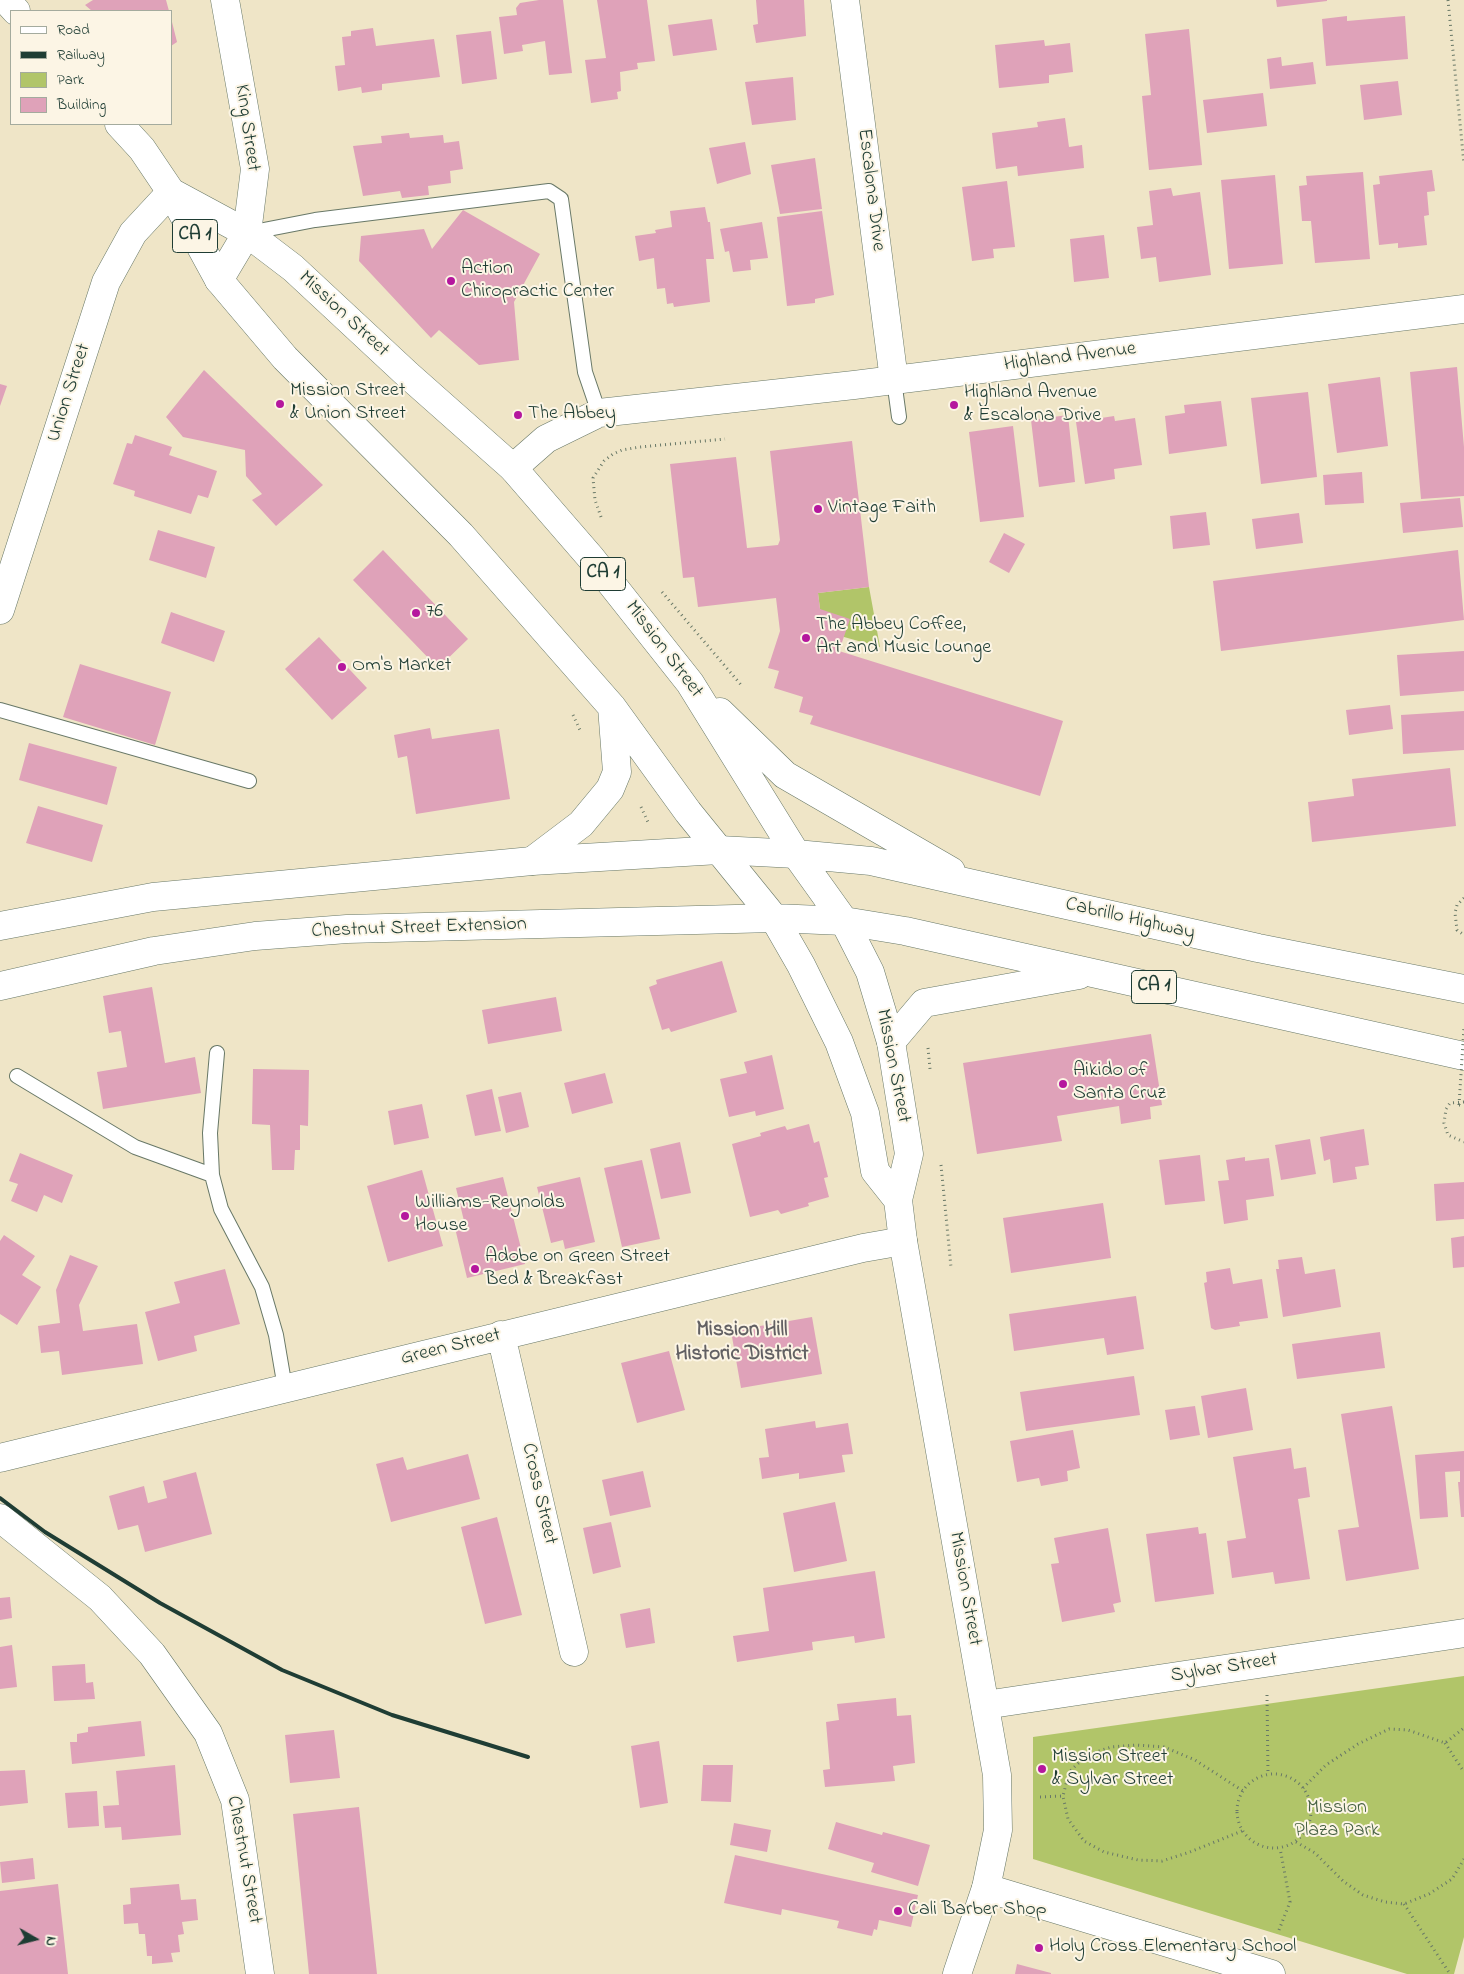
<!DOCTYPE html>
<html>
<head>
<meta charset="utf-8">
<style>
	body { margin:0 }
	#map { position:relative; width:1464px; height:1974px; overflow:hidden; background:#efe5c7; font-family:"Indie Flower",sans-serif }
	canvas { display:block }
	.legend { position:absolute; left:10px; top:10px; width:162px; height:115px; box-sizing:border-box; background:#fcf5e5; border:1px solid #a4ab9e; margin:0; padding:6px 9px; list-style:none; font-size:15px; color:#1f3d34 }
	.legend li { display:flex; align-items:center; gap:10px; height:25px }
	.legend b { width:25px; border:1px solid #a4ab9e }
	.north { position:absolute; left:10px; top:1914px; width:50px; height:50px; -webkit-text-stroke:4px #fcf5e5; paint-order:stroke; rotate:98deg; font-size:14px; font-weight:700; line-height:20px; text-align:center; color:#1f3d34 }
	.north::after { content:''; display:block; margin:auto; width:18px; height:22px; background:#1f3d34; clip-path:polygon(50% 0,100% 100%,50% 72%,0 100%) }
</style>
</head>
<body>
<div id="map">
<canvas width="1464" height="1974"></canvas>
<ul class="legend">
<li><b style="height:6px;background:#fff"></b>Road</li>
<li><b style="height:6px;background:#1f3d34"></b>Railway</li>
<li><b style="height:14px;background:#b1c569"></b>Park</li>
<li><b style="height:14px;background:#dfa2b9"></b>Building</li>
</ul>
<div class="north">N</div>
</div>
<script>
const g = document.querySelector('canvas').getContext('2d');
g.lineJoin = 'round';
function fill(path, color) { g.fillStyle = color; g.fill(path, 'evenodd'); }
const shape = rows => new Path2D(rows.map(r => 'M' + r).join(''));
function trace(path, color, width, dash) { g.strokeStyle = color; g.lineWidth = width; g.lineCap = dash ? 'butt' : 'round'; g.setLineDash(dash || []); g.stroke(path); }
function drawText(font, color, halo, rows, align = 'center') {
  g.font = font + ' "Indie Flower",sans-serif'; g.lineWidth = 4; g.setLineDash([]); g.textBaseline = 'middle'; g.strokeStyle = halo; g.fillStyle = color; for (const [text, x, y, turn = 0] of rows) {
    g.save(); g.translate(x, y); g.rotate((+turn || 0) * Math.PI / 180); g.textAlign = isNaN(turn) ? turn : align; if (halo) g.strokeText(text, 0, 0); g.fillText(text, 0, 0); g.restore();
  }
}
fill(shape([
	[869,587,880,647,844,637,820,609,818,593],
	[1464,1676,1464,1937,1454,1974,1407,1974,1033,1859,1033,1737]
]), '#b1c569');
fill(shape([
	[93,0,166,0,169,11,92,11,85,5],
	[539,0,563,0,572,73,549,75,545,41,522,45,523,51,504,54,499,17,517,15,516,8,520,3],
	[597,0,647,0,655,61,637,63,638,69,620,72,621,91,617,92,618,99,591,103,585,60,606,58],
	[756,0,804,0,806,36,756,43,753,25,758,24],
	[1276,0,1327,0,1327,1,1277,7],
	[1347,16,1347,21,1405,16,1408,59,1326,66,1322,19],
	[712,19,717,50,673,56,668,25],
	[172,22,177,42,171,46,171,23],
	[373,28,376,46,434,39,440,77,382,84,382,90,362,93,361,87,338,91,335,66,345,65,342,37,351,36,351,31],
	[1189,29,1202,165,1149,170,1142,96,1151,95,1145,34],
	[491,31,497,79,462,84,456,35],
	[1044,40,1045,46,1070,43,1073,72,1049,75,1049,83,999,88,995,45],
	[1281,57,1282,66,1313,62,1316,84,1270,89,1267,59],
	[793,77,796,120,752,125,745,82],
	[1398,81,1402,115,1364,120,1360,85],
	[1263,93,1267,126,1207,133,1203,100],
	[1065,118,1069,147,1082,145,1084,168,1018,176,1017,166,996,169,992,133,1038,127,1037,122],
	[409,133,410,138,443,135,444,143,459,141,463,169,450,171,451,183,428,186,429,195,402,198,400,191,363,196,353,146,382,143,381,136],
	[745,142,751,174,717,184,709,148],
	[815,158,822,209,780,214,771,165],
	[1432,170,1435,191,1427,192,1429,215,1424,216,1427,245,1398,248,1398,243,1379,245,1373,185,1380,184,1379,176],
	[1363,172,1370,259,1315,263,1311,221,1302,221,1299,186,1307,185,1306,176],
	[1275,175,1283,264,1229,269,1221,180],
	[1007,181,1015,247,993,249,994,258,972,261,962,187],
	[1171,188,1173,196,1200,192,1211,275,1159,282,1156,257,1141,259,1137,227,1153,225,1149,191],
	[705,207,708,222,710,222,714,259,706,259,710,302,674,307,673,303,667,304,665,288,657,289,654,258,639,261,635,236,656,233,655,230,672,227,670,211],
	[463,210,540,254,514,302,519,360,479,365,439,330,431,338,359,261,361,236,424,229,432,249],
	[822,211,834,295,815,299,815,303,787,306,777,217],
	[762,222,768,258,750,260,751,270,733,272,729,251,725,252,720,229],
	[1104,235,1109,278,1074,282,1070,239],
	[1457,367,1464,447,1464,496,1421,499,1410,372],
	[204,370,323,485,276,526,252,500,262,494,246,476,245,450,183,437,166,417],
	[1380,377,1388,446,1337,453,1328,384],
	[0,384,7,386,0,406],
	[1308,392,1317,477,1261,484,1251,398],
	[1221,401,1227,446,1169,454,1165,416,1185,413,1184,405],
	[1068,415,1075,482,1039,487,1031,420],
	[1114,416,1115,421,1135,418,1142,465,1114,469,1115,479,1085,484,1076,422],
	[1013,426,1024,517,980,522,969,432],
	[135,435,172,447,169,455,217,471,208,498,198,495,191,514,134,496,135,491,113,484,127,443,132,444],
	[852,441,869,587,818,593,820,609,850,619,839,651,1063,721,1040,796,810,724,813,716,799,712,803,697,774,688,779,671,768,668,780,631,776,598,698,607,694,577,683,578,670,464,736,457,747,548,778,545,780,540,770,451],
	[1362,472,1364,503,1325,505,1323,475],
	[1460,498,1463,527,1403,533,1400,503],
	[1206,512,1210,545,1173,549,1170,516],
	[1299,513,1303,543,1256,549,1252,519],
	[158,530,215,547,206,578,149,560],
	[1004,533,1025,544,1009,573,989,562],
	[383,550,468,639,438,668,353,580],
	[1458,550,1464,620,1221,651,1213,581],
	[171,612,225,631,214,662,161,643],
	[319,637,367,688,332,720,285,669],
	[1464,651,1464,691,1400,696,1397,655],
	[80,664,171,692,155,745,63,717],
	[1390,705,1393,729,1349,735,1346,710],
	[1464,711,1464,750,1403,754,1401,715],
	[430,728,432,739,499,729,510,799,416,814,407,756,398,758,394,735],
	[29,743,117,767,107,805,19,780],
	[1450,768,1456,826,1312,842,1308,802,1354,796,1352,779],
	[38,806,103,825,92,862,26,843],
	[722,961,737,1012,671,1032,669,1028,662,1030,649,987,657,984,656,980],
	[152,987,165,1063,195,1057,201,1093,103,1109,97,1072,127,1067,121,1031,109,1033,103,996],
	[556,997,562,1031,488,1044,482,1010],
	[1151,1034,1162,1105,1150,1107,1151,1119,1121,1124,1119,1106,1057,1116,1062,1141,977,1154,963,1063],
	[772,1055,784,1109,756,1116,755,1111,729,1117,720,1079,747,1073,744,1062],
	[253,1069,309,1070,308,1126,300,1125,300,1150,295,1150,294,1170,272,1170,270,1125,252,1124],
	[605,1073,613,1103,572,1114,564,1083],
	[492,1089,501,1131,475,1136,466,1095],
	[521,1092,529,1127,506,1133,498,1097],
	[422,1104,429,1138,394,1145,388,1111],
	[809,1124,814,1143,819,1141,828,1177,824,1178,829,1197,808,1203,809,1206,781,1214,778,1210,750,1217,732,1144,761,1136,760,1133,785,1126,787,1130],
	[1364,1129,1369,1165,1355,1167,1357,1179,1333,1183,1330,1159,1324,1161,1320,1137],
	[1310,1139,1316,1174,1281,1180,1275,1145],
	[680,1142,691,1193,661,1199,650,1149],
	[20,1153,73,1175,62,1203,44,1195,37,1212,11,1201,18,1184,9,1181],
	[1200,1155,1205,1201,1165,1205,1159,1160],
	[1245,1157,1245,1161,1269,1158,1274,1196,1246,1200,1248,1220,1224,1224,1218,1181,1229,1180,1226,1160],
	[642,1160,660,1239,622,1247,604,1168],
	[422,1170,443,1246,388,1262,367,1186],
	[503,1177,525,1264,467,1278,455,1228,465,1225,456,1188],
	[580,1177,595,1242,565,1249,563,1240,551,1243,537,1187],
	[1464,1182,1464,1219,1436,1221,1434,1184],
	[1103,1203,1111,1258,1011,1273,1003,1218],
	[4,1235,35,1256,22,1275,41,1287,17,1325,0,1314,0,1241],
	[1464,1236,1464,1267,1453,1268,1451,1238],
	[70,1255,98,1266,79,1305,83,1331,137,1324,143,1364,62,1375,59,1351,41,1353,38,1326,60,1323,56,1290],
	[1302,1257,1305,1274,1335,1269,1341,1307,1283,1317,1276,1269,1279,1269,1278,1260],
	[1230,1268,1233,1284,1262,1279,1268,1318,1239,1322,1240,1326,1215,1330,1211,1328,1204,1283,1207,1282,1206,1272],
	[225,1269,240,1324,194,1336,197,1351,158,1361,145,1312,180,1303,174,1282],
	[1136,1296,1144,1349,1107,1355,1104,1338,1014,1351,1009,1314],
	[812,1317,822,1374,741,1388,731,1331],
	[1380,1332,1385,1368,1297,1379,1292,1344],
	[669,1351,685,1410,637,1423,621,1363],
	[1134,1376,1140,1415,1026,1431,1020,1392],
	[1246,1388,1253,1430,1208,1438,1201,1396],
	[1195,1406,1200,1435,1170,1440,1165,1410],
	[1392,1406,1419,1569,1346,1581,1338,1530,1359,1527,1341,1414],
	[815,1421,816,1428,848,1423,853,1454,842,1455,845,1472,799,1479,799,1473,762,1479,759,1458,769,1457,765,1429],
	[1073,1430,1080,1468,1067,1471,1068,1481,1041,1486,1039,1478,1017,1482,1010,1441],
	[1291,1448,1294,1469,1306,1467,1310,1497,1298,1499,1310,1579,1275,1584,1273,1572,1232,1578,1227,1541,1246,1538,1233,1457],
	[1464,1451,1464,1517,1461,1517,1458,1482,1460,1482,1460,1471,1445,1472,1448,1517,1420,1519,1415,1455],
	[468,1454,480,1499,391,1522,376,1464,403,1457,407,1470],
	[643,1471,651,1507,610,1516,602,1480],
	[196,1472,212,1534,145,1552,138,1525,118,1530,109,1496,144,1486,148,1503,167,1498,163,1481],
	[835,1502,847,1561,794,1572,783,1513],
	[497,1517,522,1615,485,1624,461,1527],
	[611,1522,621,1567,593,1574,583,1528],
	[1198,1527,1199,1534,1206,1533,1214,1594,1155,1602,1146,1534],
	[1108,1528,1121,1602,1113,1604,1115,1612,1062,1622,1051,1564,1059,1563,1054,1538],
	[875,1571,885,1638,855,1643,854,1636,812,1642,813,1650,737,1662,733,1636,769,1631,763,1588],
	[10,1597,12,1618,0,1620,0,1598],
	[650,1608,655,1643,626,1648,620,1614],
	[12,1645,17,1687,0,1689,0,1647],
	[85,1664,86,1683,93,1682,95,1699,54,1701,52,1666],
	[896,1698,897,1716,911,1715,915,1763,893,1766,895,1781,825,1787,823,1770,830,1769,826,1722,839,1720,837,1704],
	[141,1721,145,1756,72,1764,70,1742,77,1742,77,1734,88,1732,88,1727],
	[334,1730,340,1778,290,1783,285,1735],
	[659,1741,668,1803,640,1808,631,1746],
	[175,1765,181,1835,122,1840,121,1827,105,1828,103,1806,119,1805,116,1771],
	[703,1765,733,1765,731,1802,701,1801],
	[25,1770,28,1803,0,1806,0,1771],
	[97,1791,99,1826,68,1828,65,1793],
	[359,1807,377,1974,309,1974,293,1814],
	[836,1822,882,1835,883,1832,930,1845,918,1886,871,1872,874,1863,828,1849],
	[734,1823,771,1830,767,1852,730,1845],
	[735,1855,918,1895,911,1927,879,1920,877,1930,874,1929,872,1936,837,1928,839,1921,782,1909,781,1915,724,1903],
	[33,1858,35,1879,2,1883,0,1862],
	[58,1884,68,1974,0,1974,0,1891],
	[179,1884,181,1900,196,1899,198,1920,182,1922,184,1934,178,1935,180,1952,171,1953,173,1962,152,1964,152,1956,147,1956,145,1934,139,1934,138,1923,124,1924,123,1905,131,1904,130,1888],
	[1017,1964,1051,1973,1051,1974,1015,1974]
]), '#dfa2b9');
const service = shape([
	[248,233,315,220,549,191,561,199,585,372,599,413],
	[894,380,899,417],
	[0,710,249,781],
	[217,1053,210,1133,212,1175,221,1209,262,1287,276,1335,285,1388],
	[17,1076,135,1147,212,1175]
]);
const minor = shape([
	[0,610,106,282,133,233,171,192],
	[501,1335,574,1652],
	[0,1458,863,1248,903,1241],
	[0,1518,100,1598,152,1654,208,1733,235,1800,260,1974],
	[985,1705,1464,1633],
	[986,1888,1271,1974]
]);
const tertiary = shape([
	[845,0,894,380]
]);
const secondary = shape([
	[219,280,247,233,255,169,225,0],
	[513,468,546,439,599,413,854,385,1464,309],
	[0,926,153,897,532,861,719,850,796,854],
	[0,986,154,951,255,936,347,929,774,918]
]);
const primary = shape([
	[774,918,801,965,839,1042,865,1113,875,1171,898,1200],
	[844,921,870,972,891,1042,909,1154,898,1200,903,1241,997,1775,998,1830,986,1888,957,1974]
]);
const trunk = shape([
	[6,0,16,11],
	[119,124,142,149,171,192,219,280,285,358,461,535,612,707,688,812,774,918,844,921,905,931,1464,1056],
	[171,192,247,233,293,268,408,375,513,468,591,558,690,683,796,854,844,921],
	[720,712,785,775,951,871],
	[796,854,871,861,1258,948,1464,989],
	[532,861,581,824,610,789,617,772,612,707],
	[891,1042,924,1003,1079,975]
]);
trace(service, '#687867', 16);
trace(minor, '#687867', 29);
trace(tertiary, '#687867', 29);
trace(secondary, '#687867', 29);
trace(primary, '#687867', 29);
trace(trunk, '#687867', 29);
trace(shape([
	[1448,0,1464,164],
	[601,517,595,500,593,478,604,461,613,454,622,450,640,447,725,439],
	[662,592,742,686],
	[573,715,580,730],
	[641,807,648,822],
	[1464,898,1457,905,1455,913,1457,930,1464,935],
	[928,1048,930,1069],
	[1464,1102,1450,1103,1446,1109,1444,1123,1448,1135,1464,1142],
	[1459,1105,1464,1105],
	[941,1165,951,1267],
	[1267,1695,1268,1774],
	[1445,1743,1464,1772],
	'1237 1811a37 37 0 1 1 74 0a37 37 0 1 1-74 0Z',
	[1303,1788,1326,1765,1358,1744,1389,1729,1408,1730,1445,1743,1464,1728],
	[1040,1797,1063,1796],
	[1242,1831,1190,1852,1162,1861,1138,1860,1104,1852,1084,1841,1068,1819,1063,1796,1069,1772,1087,1755,1111,1747,1136,1745,1164,1747,1195,1760,1243,1791],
	[1296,1842,1315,1853,1343,1881,1363,1895,1385,1902,1404,1904,1429,1894,1452,1879,1464,1859],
	[1404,1904,1450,1974],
	[1279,1930,1290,1902,1280,1848]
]), '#687867', 3, [1, 4]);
trace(service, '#fff', 14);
trace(minor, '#fff', 28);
trace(tertiary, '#fff', 28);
trace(secondary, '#fff', 28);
trace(primary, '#fff', 28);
trace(trunk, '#fff', 28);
trace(shape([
	[0,1498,45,1532,160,1603,282,1670,392,1715,528,1757]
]), '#1f3d34', 4);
trace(shape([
	[1459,1105,1464,1027]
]), '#687867', 3, [1, 4]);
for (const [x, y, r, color] of [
	[451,281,5,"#b5179e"],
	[280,404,5,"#b5179e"],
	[954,405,5,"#b5179e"],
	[518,415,5,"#b5179e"],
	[818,509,5,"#b5179e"],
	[416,613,5,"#b5179e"],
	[806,638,5,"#b5179e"],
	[342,667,5,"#b5179e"],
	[1063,1084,5,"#b5179e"],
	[405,1216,5,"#b5179e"],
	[475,1269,5,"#b5179e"],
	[1042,1769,5,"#b5179e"],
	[898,1911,5,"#b5179e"],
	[1039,1948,5,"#b5179e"]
]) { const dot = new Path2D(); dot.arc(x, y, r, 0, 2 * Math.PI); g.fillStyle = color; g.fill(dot); trace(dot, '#fcf5e5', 2); }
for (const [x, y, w] of [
	[195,236,45],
	[603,574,45],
	[1154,987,45]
]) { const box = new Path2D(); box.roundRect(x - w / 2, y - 16.5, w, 33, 4); g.fillStyle = '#fcf5e5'; g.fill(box); trace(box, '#1f3d34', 1); }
drawText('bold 19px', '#1f3d34', null, [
	["CA 1",195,236],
	["CA 1",603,574],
	["CA 1",1154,987]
]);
drawText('20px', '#1f3d34', '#fcf5e5', [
	["King Street",246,128,82],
	["Escalona Drive",870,190,83],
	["Mission Street",343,315,43],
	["Highland Avenue",1070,358,-7],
	["Union Street",70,393,-72],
	["Mission Street",663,650,53],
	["Cabrillo Highway",1130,920,13],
	["Chestnut Street Extension",419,929,-2],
	["Mission Street",892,1066,79],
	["Green Street",451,1348,-14],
	["Cross Street",538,1494,77],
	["Mission Street",964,1589,80],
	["Sylvar Street",1224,1669,-9],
	["Chestnut Street",243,1860,80]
]);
drawText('20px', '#1f3d34', '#fcf5e5', [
	["Action",461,270],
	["Chiropractic Center",461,293],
	["Mission Street",290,392],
	["& Union Street",290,415],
	["Highland Avenue",964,394],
	["& Escalona Drive",964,417],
	["The Abbey",528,415],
	["Vintage Faith",828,509],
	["76",426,613],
	["The Abbey Coffee,",816,626],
	["Art and Music Lounge",816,649],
	["Om's Market",352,667],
	["Aikido of",1073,1072],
	["Santa Cruz",1073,1095],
	["Williams-Reynolds",415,1204],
	["House",415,1227],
	["Adobe on Green Street",485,1258],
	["Bed & Breakfast",485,1281],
	["Mission Street",1052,1758],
	["& Sylvar Street",1052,1781],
	["Cali Barber Shop",908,1911],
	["Holy Cross Elementary School",1049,1948]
], 'left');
drawText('20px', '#445f41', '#fcf5e5', [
	["Mission",1337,1809],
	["Plaza Park",1337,1832]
]);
drawText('bold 21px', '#626063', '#fcf5e5', [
	["Mission Hill",742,1332],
	["Historic District",742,1356]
]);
</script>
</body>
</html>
